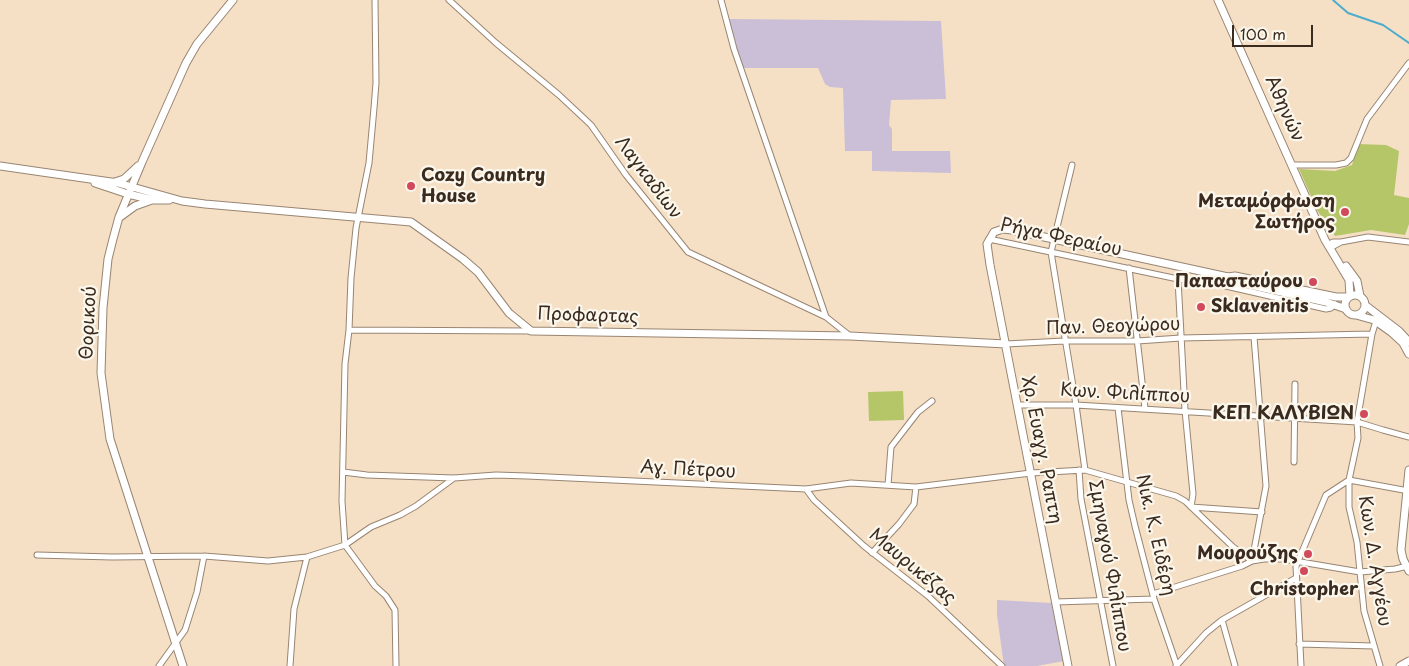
<!DOCTYPE html>
<html>
<head>
<meta charset="utf-8">
<style>
	body { margin:0 }
	#map { position:relative; width:1409px; height:666px; overflow:hidden; background:#f5e0c6; font-family:"Playpen Sans",sans-serif }
	canvas { display:block }
	.scale { position:absolute; left:1232px; top:25px; width:81px; height:22px; box-sizing:border-box; border:2px solid #3b2a1e; border-top:0; padding-left:6px; font-size:15px; line-height:18px; white-space:nowrap; color:#3b2a1e; -webkit-text-stroke:4px #fbf7ec; paint-order:stroke }
</style>
</head>
<body>
<div id="map">
<canvas width="1409" height="666"></canvas>
<div class="scale">100 m</div>
</div>
<script>
const g = document.querySelector('canvas').getContext('2d');
g.lineJoin = 'round';
function fill(path, color) { g.fillStyle = color; g.fill(path, 'evenodd'); }
const shape = rows => new Path2D(rows.map(r => 'M' + r).join(''));
function trace(path, color, width, dash) { g.strokeStyle = color; g.lineWidth = width; g.lineCap = dash ? 'butt' : 'round'; g.setLineDash(dash || []); g.stroke(path); }
function drawText(font, color, halo, rows, align = 'center') {
  g.font = font + ' "Playpen Sans",sans-serif'; g.lineWidth = 4.5; g.setLineDash([]); g.textBaseline = 'middle'; g.strokeStyle = halo; g.fillStyle = color; for (const [text, x, y, turn = 0] of rows) {
    g.save(); g.translate(x, y); g.rotate((+turn || 0) * Math.PI / 180); g.textAlign = isNaN(turn) ? turn : align; if (halo) g.strokeText(text, 0, 0); g.fillText(text, 0, 0); g.restore();
  }
}
fill(shape([
	[729,19,941,21,946,99,891,100,889,125,892,129,892,151,950,151,951,173,872,171,872,151,845,151,843,88,830,87,825,84,818,68,742,68],
	[997,600,1052,603,1064,661,1037,666,1004,666,997,615]
]), '#cabfd6');
fill(shape([
	[1358,144,1386,145,1399,151,1394,195,1409,198,1409,224,1405,235,1371,230,1335,236,1317,210,1299,169,1335,171,1352,165],
	[903,391,904,420,869,421,868,392]
]), '#b5c669');
trace(shape([
	[1333,0,1348,13,1383,25,1409,43]
]), '#4daccc', 2);
const street = shape([
	[375,0,376,83,374,108,369,163,356,228,351,278,349,330,345,364,342,501,345,545,375,586,386,596,395,610,396,666],
	[449,0,496,43,559,95,591,125,626,175,688,252,826,317,850,336],
	[721,0,734,49,826,317],
	[1072,165,1051,252,1076,405,1085,470],
	[1292,165,1336,165,1346,163,1351,158,1367,119,1409,63],
	[989,239,1178,279,1226,286,1326,309,1331,308,1335,304],
	[1341,242,1368,237,1409,242],
	[1328,245,1333,242,1341,242,1330,248],
	[1129,268,1145,408],
	[1178,279,1185,410,1193,494,1191,507,1262,512],
	[1376,321,1372,334,1357,422,1358,438,1349,480,1349,507,1357,542,1364,611,1380,666],
	[349,330,531,331],
	[1006,344,1064,341,1137,341,1181,338,1372,334],
	[1018,405,1076,405,1357,422,1383,430,1409,437],
	[1118,408,1129,500,1135,526,1154,599,1177,666],
	[1294,462,1295,384],
	[1079,470,1081,499,1113,666],
	[343,472,367,475,454,478,496,475,527,476,806,489,851,483,916,487,1031,473,1085,470,1176,496,1185,501,1233,547,1252,561],
	[1349,480,1409,491],
	[888,485,891,447,918,412,932,401],
	[806,489,814,500,864,546,928,596,1002,666],
	[872,553,899,524,914,504,916,487],
	[37,555,112,557,204,556,197,592,185,630,159,666],
	[204,556,268,561,307,557],
	[1252,561,1266,486,1254,337],
	[1153,594,1242,566,1252,561,1264,559,1283,559,1360,572,1395,569,1408,566],
	[1055,602,1154,599],
	[1222,620,1235,666],
	[1299,644,1374,646],
	[290,666,294,609,307,557,345,545,371,527,400,515,416,506,454,478],
	[1176,666,1206,633,1222,620,1296,578],
	[1301,666,1296,566,1326,495,1349,480]
]);
const secondary = shape([
	[1218,0,1325,240,1349,280,1350,296],
	[0,166,118,183,182,201,205,204,411,222,463,259,478,272,509,313,531,331,850,336,1006,344],
	[115,182,124,179,138,166],
	[95,183,128,194,153,200,169,200],
	[120,217,135,206,152,200],
	[1346,266,1357,281,1360,296],
	[1228,277,1232,281,1326,302,1346,309],
	'1345 305a10 10 0 1 1 20 0a10 10 0 1 1-20 0Z',
	[1365,305,1399,331,1409,342],
	[1356,315,1374,320,1391,332,1403,343,1409,354],
	[1409,470,1401,550,1403,559,1409,571],
	[183,666,110,439,101,373,103,308,108,259,113,239,119,217,142,162,186,63,197,44,233,0],
	[1068,666,990,265,987,244,994,232,1003,229,1012,230,1228,277,1235,276,1336,297,1348,297],
	[1400,666,1409,661]
]);
trace(street, '#988572', 7);
trace(secondary, '#988572', 9);
trace(street, '#fff', 5);
trace(secondary, '#fff', 7);
for (const [x, y, r, color] of [
	[411,186,5,"#d1495b"],
	[1345,212,5,"#d1495b"],
	[1313,282,5,"#d1495b"],
	[1201,307,5,"#d1495b"],
	[1364,414,5,"#d1495b"],
	[1308,554,5,"#d1495b"],
	[1304,571,5,"#d1495b"]
]) { const dot = new Path2D(); dot.arc(x, y, r, 0, 2 * Math.PI); g.fillStyle = color; g.fill(dot); trace(dot, '#fbf7ec', 2); }
drawText('18px', '#3b2a1e', '#fbf7ec', [
	["Αθηνών",1284,109,66],
	["Λαγκαδίων",648,178,53],
	["Ρήγα Φεραίου",1061,238,12],
	["Προφαρτας",588,316,2],
	["Θορικού",89,323,-87],
	["Παν. Θεογώρου",1113,327,-2],
	["Κων. Φιλίππου",1125,394,3],
	["Χρ. Ευαγγ. Ραπτη",1041,450,79],
	["Αγ. Πέτρου",688,470,3],
	["Νικ. Κ. Ειδέρη",1155,535,77],
	["Κων. Δ. Αγγέου",1374,561,81],
	["Σμηναγού Φιλίππου",1109,566,80],
	["Μαυρικέζας",912,567,40]
]);
drawText('bold 18px', '#3b2a1e', '#fbf7ec', [
	["Cozy Country",421,176,"left"],
	["House",421,197,"left"],
	["Μεταμόρφωση",1335,202],
	["Σωτήρος",1335,223],
	["Παπασταύρου",1303,282],
	["Sklavenitis",1211,307,"left"],
	["ΚΕΠ ΚΑΛΥΒΙΩΝ",1354,414],
	["Μουρούζης",1298,554],
	["Christopher",1304,590,"center"]
], 'right');
</script>
</body>
</html>
